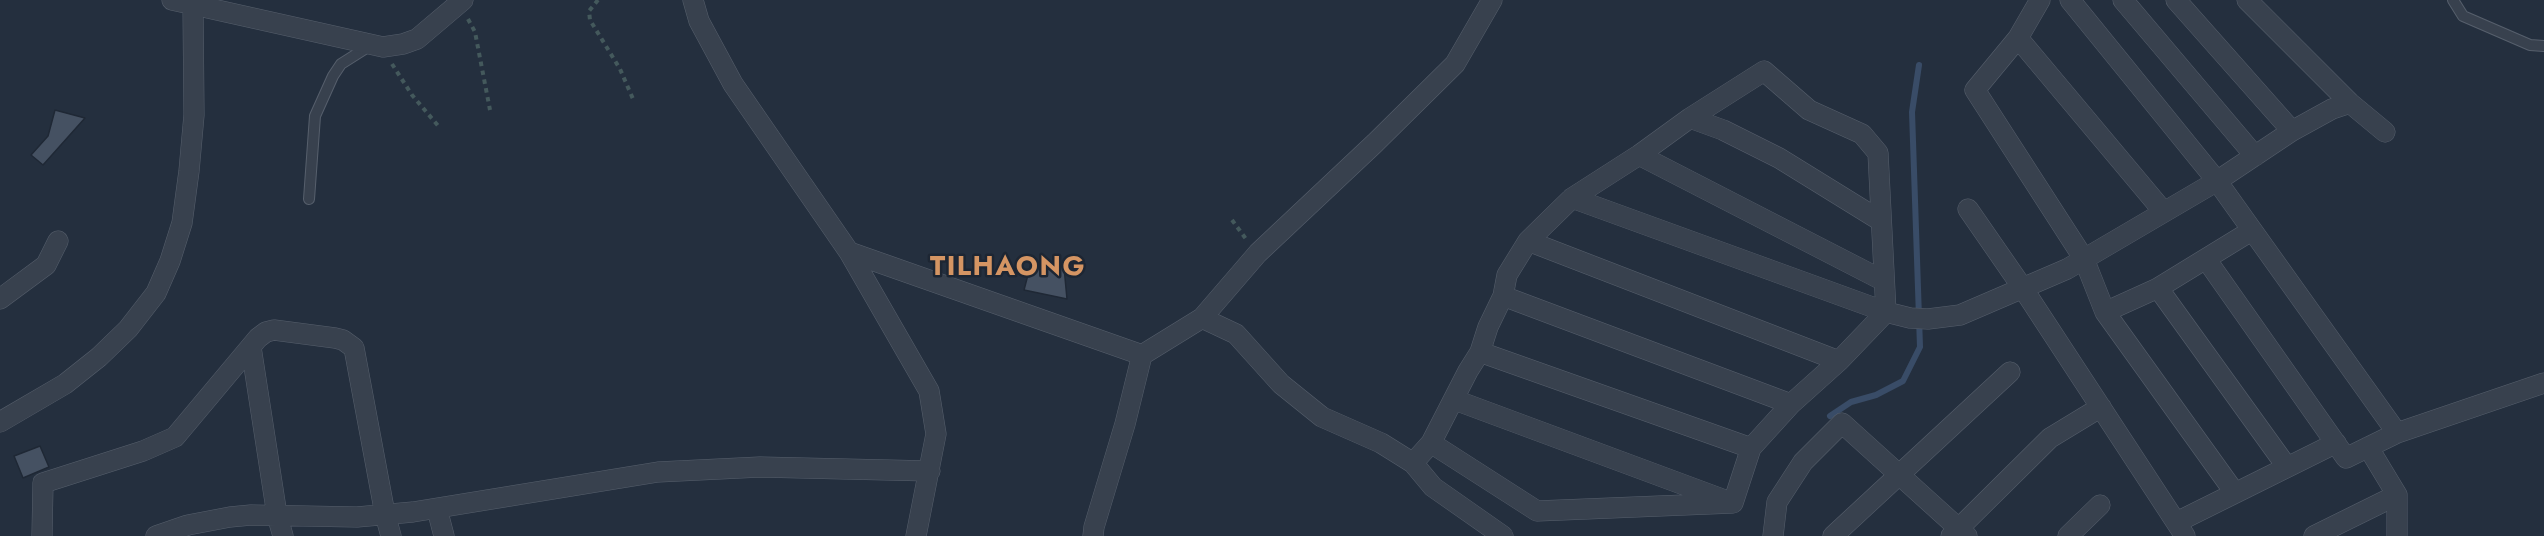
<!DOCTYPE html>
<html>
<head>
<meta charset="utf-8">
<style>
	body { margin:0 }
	canvas { display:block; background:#242f3e }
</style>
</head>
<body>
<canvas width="2544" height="536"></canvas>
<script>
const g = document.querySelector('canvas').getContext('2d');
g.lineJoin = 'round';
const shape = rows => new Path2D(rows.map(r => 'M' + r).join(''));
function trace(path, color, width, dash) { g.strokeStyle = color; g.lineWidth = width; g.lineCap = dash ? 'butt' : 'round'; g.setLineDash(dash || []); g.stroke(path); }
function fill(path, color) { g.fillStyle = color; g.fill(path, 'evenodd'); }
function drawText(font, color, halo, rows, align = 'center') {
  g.font = font + ' Jost,sans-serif'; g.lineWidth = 5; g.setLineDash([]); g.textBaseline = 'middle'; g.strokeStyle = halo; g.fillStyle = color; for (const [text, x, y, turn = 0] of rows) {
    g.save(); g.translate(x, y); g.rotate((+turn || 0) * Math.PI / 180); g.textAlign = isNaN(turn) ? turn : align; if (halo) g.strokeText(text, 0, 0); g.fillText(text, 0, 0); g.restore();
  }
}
trace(shape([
	[1830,416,1851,402,1876,395,1903,381,1920,347,1912,112,1919,65]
]), '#394c67', 6);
const building = shape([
	[55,110,85,118,43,165,31,155,48,136,55,110],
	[1031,263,1064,267,1067,299,1024,290,1031,263],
	[40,446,49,467,23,478,14,456,40,446]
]);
fill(building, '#455162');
trace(building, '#1f2835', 1.5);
const lane = shape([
	[2453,0,2463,16,2530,45,2544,46],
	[309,199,315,116,333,76,341,64,371,45]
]);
const street = shape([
	[172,0,383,47,403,44,417,39,463,0],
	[693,0,699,21,733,84,849,252,929,391,936,434,916,536],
	[2040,0,2018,38,1975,90,2084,259,2105,312,2235,493],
	[2070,0,2217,181,2397,433],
	[2123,0,2255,156],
	[2176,0,2292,131],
	[2247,0,2350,103,2385,132],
	[2018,38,2163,211],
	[1690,118,1723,130,1779,158,1881,221],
	[1639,155,1884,281],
	[1572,198,1886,312,1910,318,1928,319,1960,315,2067,269,2217,181,2292,131,2332,109,2350,103],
	[1968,209,2022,287,2185,536],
	[1528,241,1839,361],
	[849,252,1142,355],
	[2206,259,2346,458,2397,433,2544,383],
	[2158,288,2287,467],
	[1503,296,1791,404],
	[0,299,46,265,58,241],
	[2105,312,2158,288,2251,231],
	[1202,318,1236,334,1281,384,1322,417,1381,443,1413,463,1433,487,1503,536],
	[251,347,277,515,283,536],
	[1480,352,1751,448],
	[1455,400,1722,499],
	[0,422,65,384,99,357,128,329,156,293,170,261,182,223,189,171,194,115,193,5],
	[1431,443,1537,511,1733,503],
	[2368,447,2397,495,2397,536],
	[1413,463,1431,443,1468,371,1480,352,1488,327,1503,296,1507,275,1528,241,1572,198,1639,155,1690,118,1764,71,1809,110,1862,134,1878,153,1886,312,1839,361,1791,404,1751,448,1733,503],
	[437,509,444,536],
	[2177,522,2336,443],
	[42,536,43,483,143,451,175,437,258,338,266,332,274,330,335,338,343,340,354,348,385,514,391,536],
	[156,536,188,525,230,517,251,515,357,517,413,512,658,472,760,467,930,471],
	[1093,536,1094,527,1125,424,1142,355,1202,318,1258,253,1375,143,1455,64,1492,0],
	[1773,536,1777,502,1803,462,1842,423,1967,536],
	[1833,536,2010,372],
	[1951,536,2050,438,2101,407],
	[2068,536,2100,505],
	[2314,536,2397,495]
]);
trace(lane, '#565f6c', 12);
trace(street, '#565f6c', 21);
trace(shape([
	[598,0,589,11,590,20,620,69,633,99],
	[468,19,475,32,490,110],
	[392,64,412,95,440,128],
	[1232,220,1246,239]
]), '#44595c', 4, [4.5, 4.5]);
trace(lane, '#38414e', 10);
trace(street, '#38414e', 20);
g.letterSpacing = '1.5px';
drawText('bold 27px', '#d59563', '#1d2633', [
	["TILHAONG",1008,268]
]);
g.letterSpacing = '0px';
</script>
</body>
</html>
